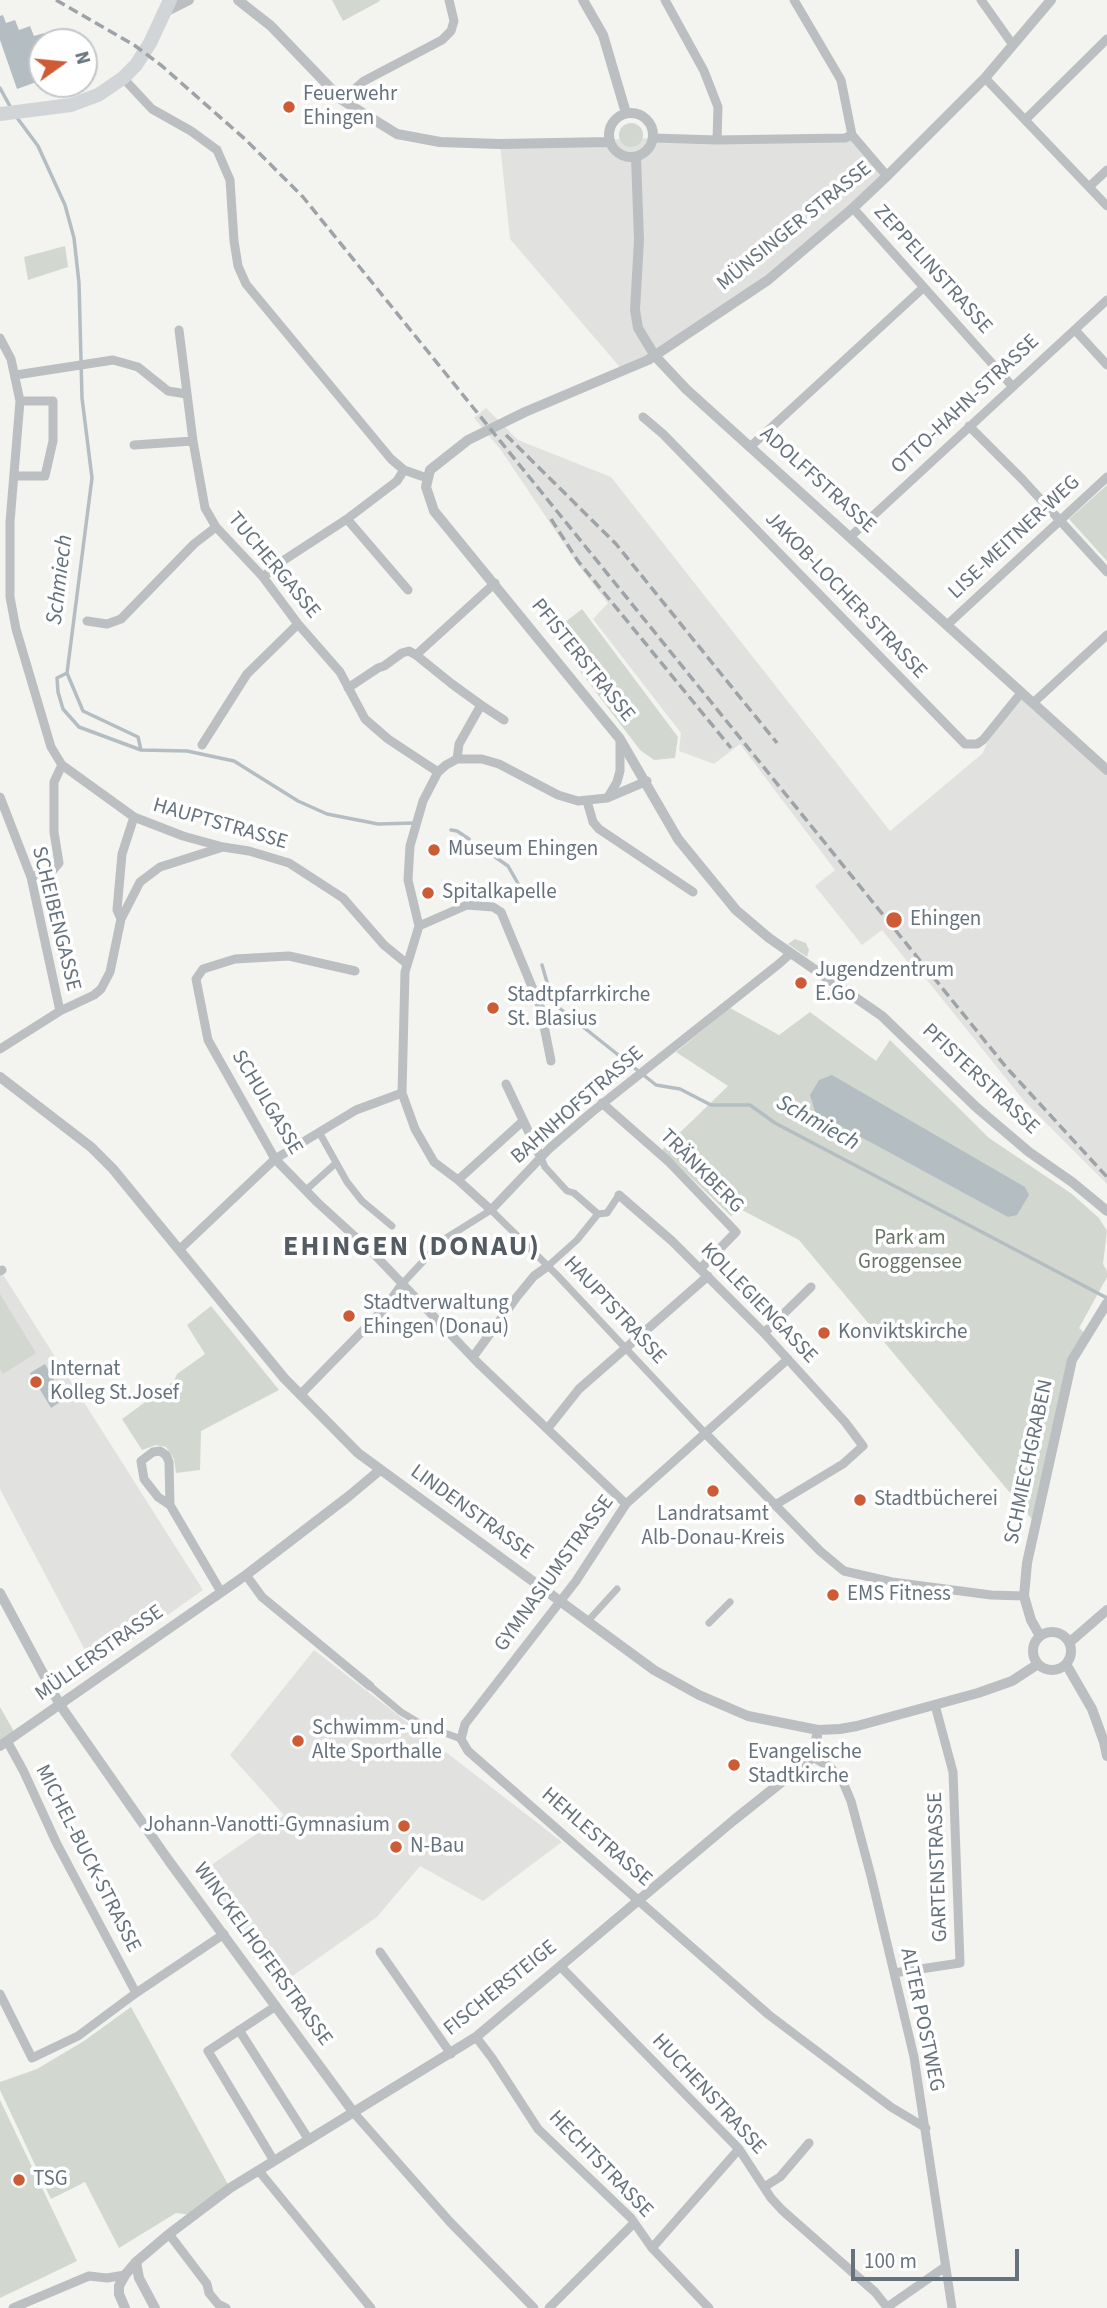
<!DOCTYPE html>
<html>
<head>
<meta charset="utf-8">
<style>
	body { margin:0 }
	#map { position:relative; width:1107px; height:2308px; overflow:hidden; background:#f3f3f0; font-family:"Source Sans 3",sans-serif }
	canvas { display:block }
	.north { position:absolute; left:28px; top:28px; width:70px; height:70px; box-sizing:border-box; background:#fff; border:2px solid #c2c7cb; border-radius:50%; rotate:75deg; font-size:19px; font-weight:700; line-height:28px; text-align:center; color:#66737d }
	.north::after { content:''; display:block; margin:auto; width:24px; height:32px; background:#cd5b36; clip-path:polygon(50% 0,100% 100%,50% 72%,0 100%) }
	.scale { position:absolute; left:851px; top:2249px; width:168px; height:32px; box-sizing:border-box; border:4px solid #66737d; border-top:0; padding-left:9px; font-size:21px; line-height:24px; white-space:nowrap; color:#66737d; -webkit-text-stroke:5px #fff; paint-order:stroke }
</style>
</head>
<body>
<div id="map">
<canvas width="1107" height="2308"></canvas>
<div class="north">N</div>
<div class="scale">100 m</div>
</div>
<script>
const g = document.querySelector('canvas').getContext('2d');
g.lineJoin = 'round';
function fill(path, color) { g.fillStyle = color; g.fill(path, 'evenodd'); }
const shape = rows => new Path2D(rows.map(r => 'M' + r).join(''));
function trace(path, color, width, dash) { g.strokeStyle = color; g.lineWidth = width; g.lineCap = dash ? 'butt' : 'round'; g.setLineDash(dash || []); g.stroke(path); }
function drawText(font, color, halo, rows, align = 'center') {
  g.font = font + ' "Source Sans 3",sans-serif'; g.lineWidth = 7; g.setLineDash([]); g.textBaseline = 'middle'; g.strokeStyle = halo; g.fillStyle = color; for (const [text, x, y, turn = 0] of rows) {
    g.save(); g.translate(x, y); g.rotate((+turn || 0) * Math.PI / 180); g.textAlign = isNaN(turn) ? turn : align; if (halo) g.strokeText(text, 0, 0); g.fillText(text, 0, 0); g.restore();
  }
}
fill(shape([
	[852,135,887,176,767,280,624,372,510,239,500,144,653,138],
	[486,408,518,440,611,477,890,831,983,753,994,725,1021,693,1107,770,1107,1184,1025,1102,922,974,919,976,882,930,862,945,815,886,835,870,740,744,714,764,679,751,681,733,593,619,608,603,578,565,501,450,474,418],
	[2,1273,203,1590,94,1667,0,1489,0,1274],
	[314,1650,562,1842,483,1901,420,1866,377,1917,284,1982,201,1872,284,1815,230,1755]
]), '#e1e2e0');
fill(shape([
	[332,0,379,0,380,1,343,21],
	'619 135a12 12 0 1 1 24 0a12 12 0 1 1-24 0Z',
	[65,246,68,267,28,280,24,257],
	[1107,485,1107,561,1069,519],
	[582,609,678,737,675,758,654,760,640,750,551,633],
	[795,939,806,943,809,950,807,957,788,944],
	[730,1008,779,1035,810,1012,876,1061,890,1040,989,1138,1072,1194,1099,1218,1107,1231,1103,1264,1107,1271,1107,1277,1079,1328,1087,1335,1072,1360,1036,1524,799,1240,742,1210,731,1216,662,1150,728,1086,676,1052],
	[0,1294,36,1353,3,1374,0,1369],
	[211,1306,279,1390,201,1431,200,1470,176,1473,174,1459,166,1447,156,1445,142,1450,122,1419,174,1381,177,1374,205,1354,187,1325],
	[0,1707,16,1735,0,1746],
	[131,2007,230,2188,192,2215,176,2213,119,2248,85,2182,51,2199,0,2090,0,2082,37,2069,84,2041],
	[0,2100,77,2261,0,2298]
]), '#d2d8d0');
fill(shape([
	[3,15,6,23,15,20,19,30,30,26,34,36,44,33,47,42,42,42,42,80,17,89,0,40,0,16],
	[832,1075,1025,1187,1029,1195,1017,1215,1008,1217,815,1112,810,1095,819,1080],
	[45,1364,65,1399,51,1408,30,1373]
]), '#b4bec2');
trace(shape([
	[0,88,11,108],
	[15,115,38,146,65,205,74,238,79,283,82,398,92,478,67,673,57,678,58,692,63,709,79,727,141,750,187,751,234,761,298,801,327,814,378,824,415,823],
	[67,673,83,711,138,737,141,750],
	[451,830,457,831,469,839],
	[488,852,508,866,520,887],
	[542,965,553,1003,656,1085,680,1089,711,1105,750,1105,775,1123,1107,1298]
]), '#b4bec2', 3.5);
trace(shape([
	[319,1132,347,1182,362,1201,392,1226],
	[541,1158,545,1167,567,1191,574,1193,598,1214],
	[306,1190,336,1163],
	[548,1266,577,1240,598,1214,607,1213,619,1195],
	[402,1284,443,1240,491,1210,557,1275,704,1432],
	[587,1622,617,1589],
	[709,1623,730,1602],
	[370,1686,401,1712,421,1724,461,1739]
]), '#bbbfc1', 7);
trace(shape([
	[665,0,704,71,718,107,717,140],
	[794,0,841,80,852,135],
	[981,0,1013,45],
	[123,78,152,109,191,131,217,150,230,180,234,241,238,266,246,284,391,459,404,470,427,478],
	[985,78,1107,206],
	[342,100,364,81,442,40,451,31,454,21,449,0],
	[1025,120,1107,39],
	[653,138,717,140,845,138,852,135,887,176],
	[1090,186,1107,170],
	[853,208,1013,387],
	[179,330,193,441,205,508,216,527,263,577,298,624,340,672,365,719,388,739,438,772],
	[1075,330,1107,365],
	[0,338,11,359,20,401,10,522,10,597,16,629,51,747,62,765,134,817,183,836,223,847,249,851,289,863,343,898,384,945,406,963],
	[16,375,113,360,138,367,168,391,186,394],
	[643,417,663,434,965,744,977,744,983,740,1021,693],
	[969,426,1022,479,1107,572],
	[134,445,193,441],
	[750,447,923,288],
	[14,476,45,476,53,441,53,401,20,401],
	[347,519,408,590],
	[850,537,1107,300],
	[263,577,281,562,347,519,397,481,404,470],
	[87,621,107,624,121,619,194,544,216,527],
	[947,625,1107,477],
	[416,655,495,583],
	[348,688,378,668,384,666,402,653,409,651,416,655,452,684,481,705,459,744,457,759],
	[1033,703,1107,635],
	[481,705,504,720],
	[202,745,247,674,298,624],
	[0,797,31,877,60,1011],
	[608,797,617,782,620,771,620,739],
	[587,801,593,822,599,829,693,892],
	[31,877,53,870,59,863,54,832,54,782,62,765],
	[121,919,117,910,122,854,134,817],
	[419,926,408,880,410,846,423,801,438,772,446,765,457,759,482,759,499,764,558,795,578,801,607,798,647,781],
	[355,971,289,956,235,959,203,969,196,979,208,1040,275,1159,318,1203,373,1253,478,1363,626,1504],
	[0,1049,60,1011,94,995,101,989,110,972,121,919,140,882,160,867,223,847],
	[551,1061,540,1006,501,912,493,907,467,905,419,926,405,972,402,1093,415,1129,434,1162,458,1180,491,1210,550,1148,592,1112,780,963,791,953],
	[506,1084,541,1158],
	[602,1103,668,1161,736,1232,700,1269],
	[458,1180,523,1121],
	[619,1195,672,1241,764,1333,845,1422,863,1446,843,1464,775,1505],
	[180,1249,275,1159,356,1110,402,1093],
	[0,1271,2,1270],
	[764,1333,811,1287],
	[473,1357,516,1298,534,1276,548,1266],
	[788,1359,626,1504,576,1581,465,1724,461,1739,468,1751,769,2015,891,2107,926,2128],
	[300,1395,385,1308,402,1284],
	[548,1428,579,1389,708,1276],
	[704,1432,820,1551,844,1571,892,1582,991,1595,1024,1596],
	[170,1505,158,1497,144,1479,141,1461,153,1452,160,1451,166,1455,169,1462,170,1505,221,1592],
	[246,1575,262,1597,370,1686],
	[7,1741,24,1772,57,1844,136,1993,224,1934],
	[813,1757,830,1767,842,1780,851,1801,871,1876,914,2057,952,2308],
	[380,1952,451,2054],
	[560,1966,739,2149,771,2198,782,2210,875,2292,887,2307],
	[894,1973,960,1963,953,1772,935,1705],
	[0,1994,32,2058,78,2036,136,1993],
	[239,2030,309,2140],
	[476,2037,492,2058,538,2129,631,2218,652,2248,709,2308],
	[354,2113,450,2222,534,2308],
	[274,2161,208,2051,276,2006],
	[259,2171,371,2308],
	[764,2187,780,2177,809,2143],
	[169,2234,207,2284,209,2293,218,2304,226,2308],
	[652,2248,739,2149],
	[13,2308,89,2276,107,2278,125,2275],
	[549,2308,634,2223],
	[886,2308,945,2267]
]), '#bbbfc1', 9);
trace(shape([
	[238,0,271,26,342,100,397,134,440,142,500,144,610,142],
	[583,0,603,35,626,113],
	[1051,0,985,78,887,176,853,208,768,280,648,360,525,412,468,440,430,470,426,487,434,511,620,739,678,839,736,910,769,938,882,1016,976,1107,1029,1152,1072,1182,1107,1211],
	[165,12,189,0],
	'609 135a22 22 0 1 1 44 0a22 22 0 1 1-44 0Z',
	[636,157,639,240,635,310,638,328,655,356,686,389,1107,770],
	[0,1077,91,1147,113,1169,284,1378,358,1453,654,1670,699,1695,748,1716,818,1730,840,1729,857,1726,978,1693,1012,1681,1038,1664],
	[0,1593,60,1705,169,1861,354,2113],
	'1033 1651a19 19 0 1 1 38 0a19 19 0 1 1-38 0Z',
	[1040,1636,1031,1620,1024,1596,1027,1563,1072,1360,1107,1303],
	[1070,1642,1107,1610],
	[1066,1664,1092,1709,1104,1742,1107,1756],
	[0,1746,246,1575,349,1496,380,1470],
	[136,2262,139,2278,155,2308],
	[125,2308,119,2294,119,2286,125,2275,136,2262,169,2234,230,2188,476,2037,734,1820,813,1757,818,1730]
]), '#bbbfc1', 10);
trace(shape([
	[0,114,71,105,98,95,123,78,136,65,150,43,170,0]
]), '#d1d5d8', 14);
trace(shape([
	[56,0,134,45,162,66,246,140,303,197,1006,1067,1107,1177],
	[506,435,616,544,777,743],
	[551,519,578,561,731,748]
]), '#9da3a7', 3.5, [10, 5]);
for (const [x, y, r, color] of [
	[289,107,7,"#cd5b36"],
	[434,850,7,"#cd5b36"],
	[428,893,7,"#cd5b36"],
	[894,920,9,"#cd5b36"],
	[801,983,7,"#cd5b36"],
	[493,1008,7,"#cd5b36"],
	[349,1316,7,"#cd5b36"],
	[824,1333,7,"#cd5b36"],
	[36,1382,7,"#cd5b36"],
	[713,1491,7,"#cd5b36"],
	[860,1500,7,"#cd5b36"],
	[833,1595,7,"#cd5b36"],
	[298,1741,7,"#cd5b36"],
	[734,1765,7,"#cd5b36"],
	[404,1826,7,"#cd5b36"],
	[396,1847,7,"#cd5b36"],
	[19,2180,7,"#cd5b36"]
]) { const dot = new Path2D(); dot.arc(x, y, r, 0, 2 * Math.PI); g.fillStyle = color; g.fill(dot); trace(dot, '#fff', 2.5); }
drawText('21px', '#66737d', '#fff', [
	["Feuerwehr",303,95],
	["Ehingen",303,119],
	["Museum Ehingen",448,850],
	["Spitalkapelle",442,893],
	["Ehingen",910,920],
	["Jugendzentrum",815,971],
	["E.Go",815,995],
	["Stadtpfarrkirche",507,996],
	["St. Blasius",507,1020],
	["Stadtverwaltung",363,1304],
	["Ehingen (Donau)",363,1328],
	["Konviktskirche",838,1333],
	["Internat",50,1370],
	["Kolleg St.Josef",50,1394],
	["Stadtbücherei",874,1500],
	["Landratsamt",713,1515,"center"],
	["Alb-Donau-Kreis",713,1539,"center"],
	["EMS Fitness",847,1595],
	["Schwimm- und",312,1729],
	["Alte Sporthalle",312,1753],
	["Evangelische",748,1753],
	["Stadtkirche",748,1777],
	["Johann-Vanotti-Gymnasium",390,1826,"right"],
	["N-Bau",410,1847],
	["TSG",33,2180]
], 'left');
drawText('21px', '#66737d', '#fff', [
	["MÜNSINGER STRASSE",795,227,-39],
	["ZEPPELINSTRASSE",932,270,48],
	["OTTO-HAHN-STRASSE",966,405,-43],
	["ADOLFFSTRASSE",817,481,42],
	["LISE-MEITNER-WEG",1015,538,-43],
	["TUCHERGASSE",273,566,50],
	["JAKOB-LOCHER-STRASSE",845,596,46],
	["PFISTERSTRASSE",582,661,51],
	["HAUPTSTRASSE",220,825,16],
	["SCHEIBENGASSE",55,919,76],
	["PFISTERSTRASSE",980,1080,43],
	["SCHULGASSE",266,1103,59],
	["BAHNHOFSTRASSE",578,1106,-41],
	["TRÄNKBERG",701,1172,45],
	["KOLLEGIENGASSE",758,1304,46],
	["HAUPTSTRASSE",614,1311,47],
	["SCHMIECHGRABEN",1030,1462,-78],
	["LINDENSTRASSE",471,1513,36],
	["GYMNASIUMSTRASSE",555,1574,-54],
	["MÜLLERSTRASSE",100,1654,-35],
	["HEHLESTRASSE",596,1838,41],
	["MICHEL-BUCK-STRASSE",87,1859,63],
	["GARTENSTRASSE",939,1867,-92],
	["WINCKELHOFERSTRASSE",262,1955,54],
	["FISCHERSTEIGE",501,1989,-39],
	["ALTER POSTWEG",921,2020,78],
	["HUCHENSTRASSE",708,2095,47],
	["HECHTSTRASSE",600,2165,46]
]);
drawText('21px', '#677564', '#fff', [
	["Park am",910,1239],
	["Groggensee",910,1263]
]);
drawText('italic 23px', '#62737b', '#fff', [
	["Schmiech",61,580,-83],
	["Schmiech",817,1124,29]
]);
g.letterSpacing = '2px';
drawText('bold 28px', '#535c63', '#fff', [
	["EHINGEN (DONAU)",412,1249]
]);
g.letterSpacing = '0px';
</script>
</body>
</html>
